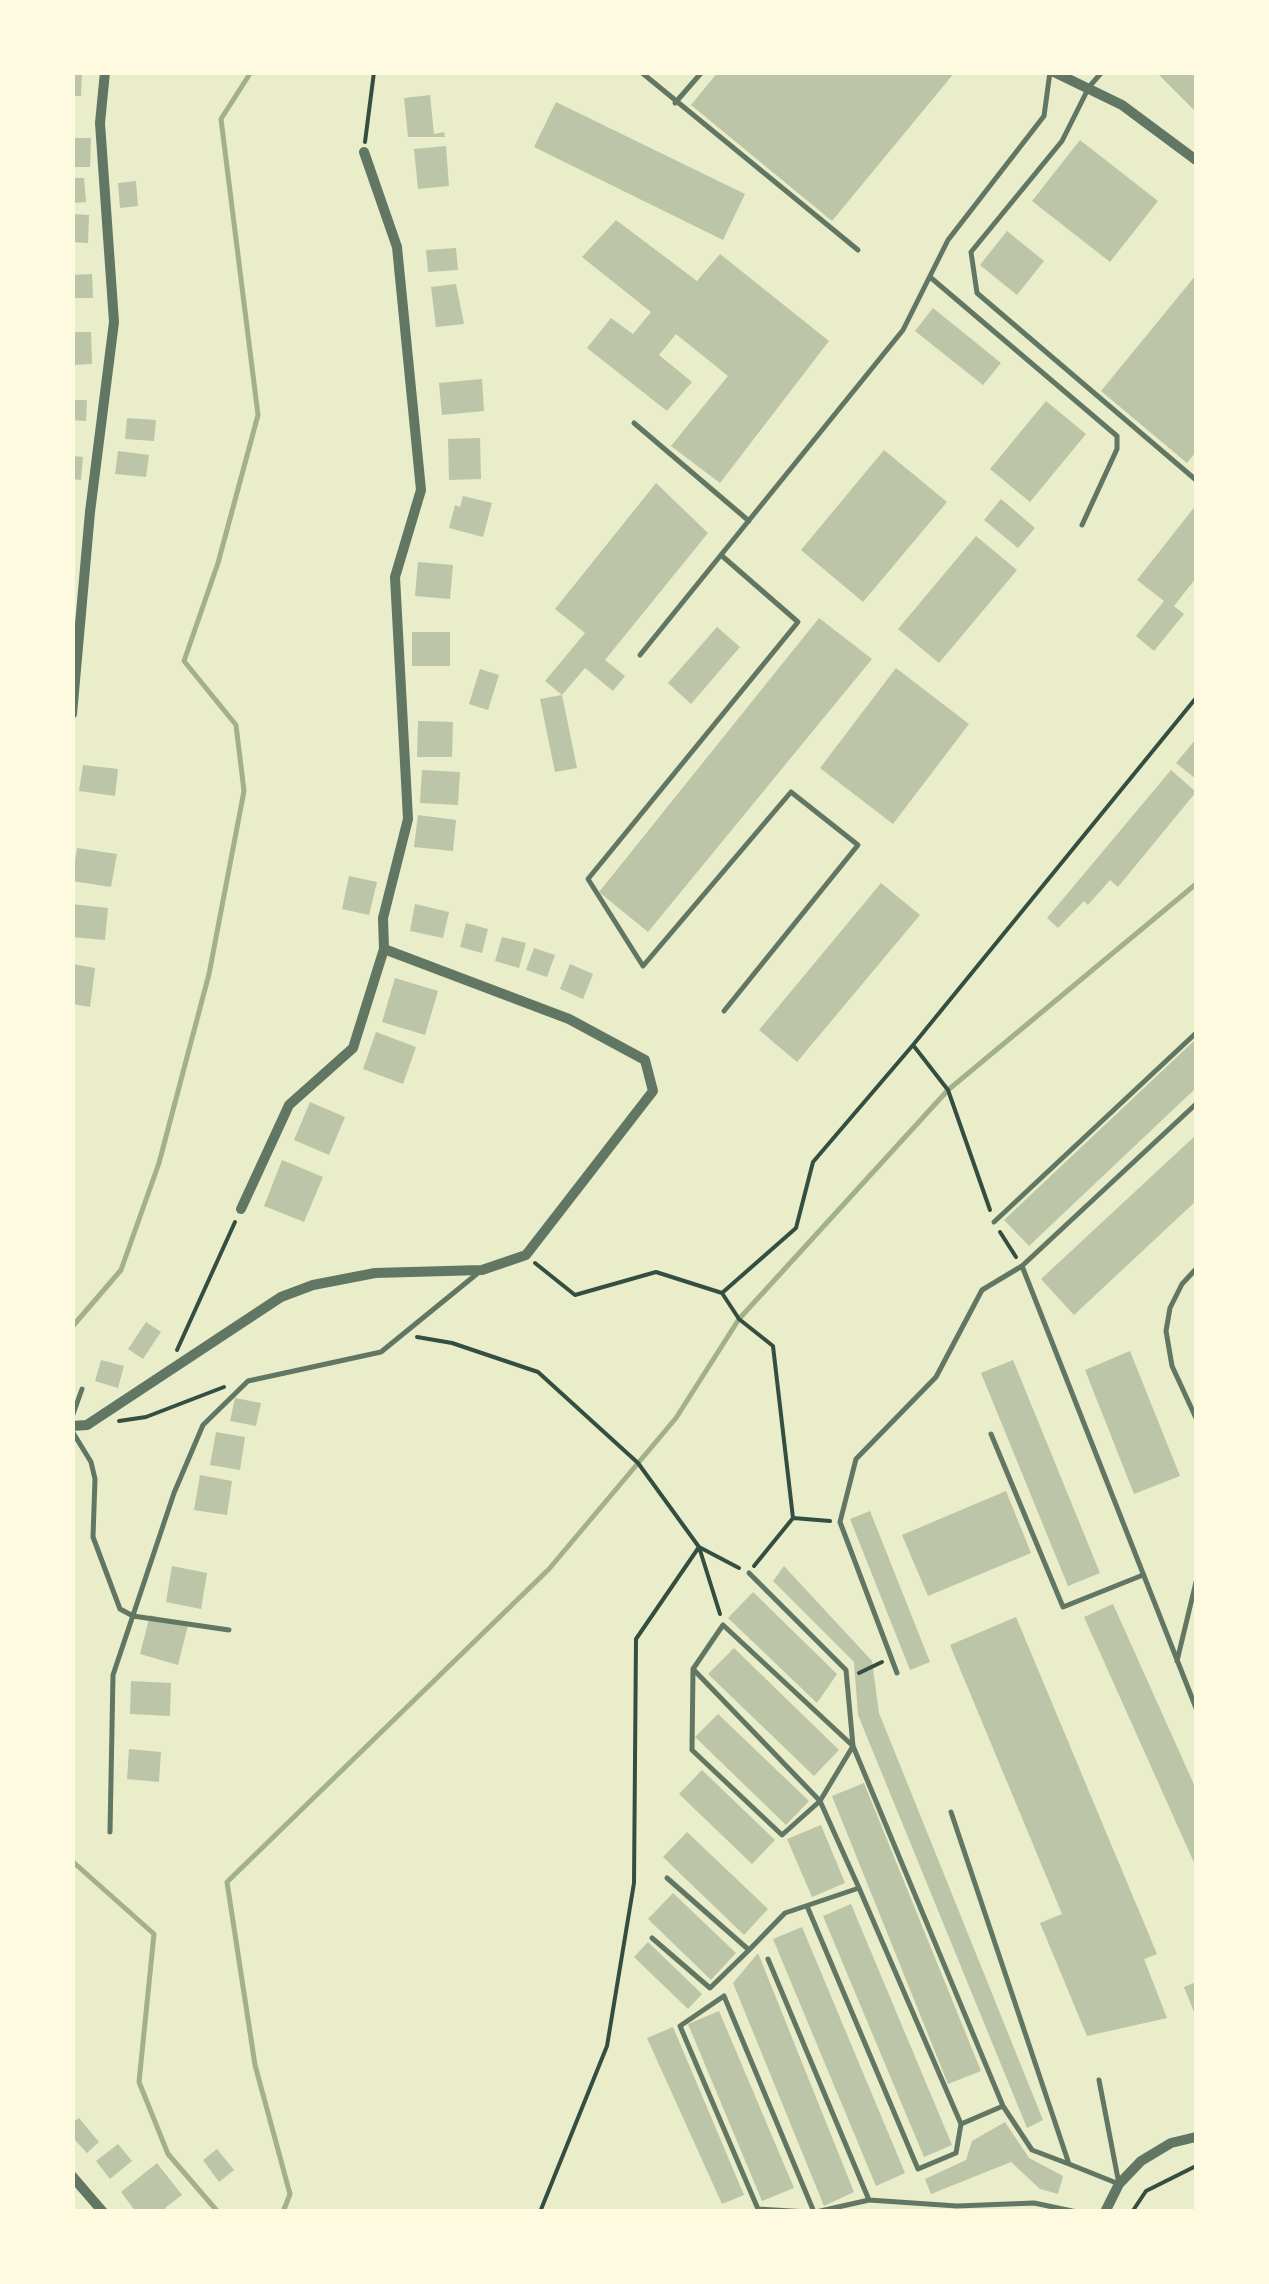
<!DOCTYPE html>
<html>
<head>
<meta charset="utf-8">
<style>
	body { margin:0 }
	#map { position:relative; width:1269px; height:2284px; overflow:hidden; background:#e9edc9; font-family:Arial,sans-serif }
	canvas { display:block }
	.frame { position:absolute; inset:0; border:75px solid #fefae0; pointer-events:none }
</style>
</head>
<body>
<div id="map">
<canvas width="1269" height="2284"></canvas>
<div class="frame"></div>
</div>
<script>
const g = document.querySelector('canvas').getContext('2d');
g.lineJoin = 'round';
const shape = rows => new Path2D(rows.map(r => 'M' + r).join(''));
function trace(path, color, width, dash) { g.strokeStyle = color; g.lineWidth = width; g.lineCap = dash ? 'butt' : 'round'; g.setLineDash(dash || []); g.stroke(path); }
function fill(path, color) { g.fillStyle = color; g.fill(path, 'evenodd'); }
trace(shape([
	[72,1327,121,1270,159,1163,209,974,244,791,236,725,184,661,218,563,258,415,221,119,251,72],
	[72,1861,154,1934,139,2082,168,2154,218,2212],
	[283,2212,290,2194,255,2065,227,1882,549,1569,676,1418,739,1319,948,1090,1196,884]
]), '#a3b18a', 5);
fill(shape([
	[72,72,82,72,81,96,72,96],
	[718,72,955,72,832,221,691,105],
	[1156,72,1196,72,1196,112],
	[430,95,434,134,444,132,445,137,408,137,404,98],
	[556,102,745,194,723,240,534,147],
	[72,138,91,138,90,167,72,167],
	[1080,140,1158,201,1110,262,1032,201],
	[446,146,449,186,418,189,414,149],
	[72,178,84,178,86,202,72,203],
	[136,181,138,206,120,208,118,183],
	[72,214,89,215,88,243,72,242],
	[616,220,697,281,720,254,829,341,720,483,671,446,728,376,676,334,659,355,692,382,667,411,587,348,611,318,633,334,651,312,582,257],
	[1007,231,1044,261,1017,295,980,265],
	[456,248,458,270,428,272,426,250],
	[92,274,93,298,72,298,72,275],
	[1196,275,1196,452,1187,463,1101,391],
	[456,284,464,324,436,327,431,287],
	[933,308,1001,363,983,385,915,331],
	[72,332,91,332,92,364,72,365],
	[482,379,484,411,442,415,439,383],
	[72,400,87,400,86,421,72,420],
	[1046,401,1086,434,1030,502,990,469],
	[127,418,156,420,154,441,125,439],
	[480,438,481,479,449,480,448,439],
	[884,450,947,502,863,602,801,550],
	[118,451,149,455,146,477,115,474],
	[72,456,83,457,81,480,72,479],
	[656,483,708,533,605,660,625,676,613,691,585,668,562,695,577,768,555,772,540,699,562,695,545,681,585,633,555,609],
	[463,496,492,503,483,537,449,528,455,505,460,507],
	[1001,499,1035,528,1018,548,984,520],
	[1196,505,1196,578,1174,606,1184,614,1154,651,1136,636,1164,601,1137,580],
	[976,536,1017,570,939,663,898,629],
	[418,562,453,565,450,599,415,596],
	[819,618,872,659,648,932,599,892],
	[717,627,740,647,691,704,668,683],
	[412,632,450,632,450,666,412,666],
	[896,668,969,724,893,824,820,768],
	[480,669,499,675,488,710,469,704],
	[418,721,453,722,452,757,417,757],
	[1196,739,1196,779,1176,763],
	[83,765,118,769,115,796,79,791],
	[422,770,460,772,458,805,420,803],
	[1171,770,1196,792,1118,887,1110,880,1088,905,1084,901,1058,928,1047,918],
	[418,815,456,820,453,851,414,847],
	[77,848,117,854,111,887,72,881],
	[349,876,377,882,369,915,342,909],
	[881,883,920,915,797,1062,759,1030],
	[72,904,108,908,105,940,72,937],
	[415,904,449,912,443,938,410,931],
	[466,923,488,929,482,953,460,947],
	[502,937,526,943,519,968,495,961],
	[534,948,555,955,547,977,526,970],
	[72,964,95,968,90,1007,72,1004],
	[570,964,593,974,583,999,560,989],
	[395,978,438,991,425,1035,382,1022],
	[376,1032,416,1047,403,1084,363,1069],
	[1196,1039,1196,1088,1029,1246,1004,1220],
	[310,1102,345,1117,329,1155,294,1140],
	[1196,1135,1196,1201,1074,1315,1041,1279],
	[282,1160,323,1177,304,1222,264,1206],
	[146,1322,161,1332,143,1359,128,1349],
	[1130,1351,1180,1476,1134,1494,1085,1370],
	[101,1360,124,1366,118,1388,95,1381],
	[1013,1360,1100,1573,1068,1586,981,1373],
	[235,1398,261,1403,256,1426,230,1421],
	[216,1432,245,1437,240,1470,210,1465],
	[200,1475,232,1481,227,1515,194,1510],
	[1006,1491,1031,1553,928,1596,902,1535],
	[870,1511,930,1662,910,1670,850,1519],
	[172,1566,207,1573,201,1609,166,1602],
	[784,1566,872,1661,879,1713,1043,2120,1027,2128,858,1715,854,1662,773,1581],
	[753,1592,837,1674,817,1703,728,1618],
	[1113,1604,1196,1789,1196,1867,1084,1617],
	[150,1615,188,1625,178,1665,140,1654],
	[1016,1617,1157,1954,1144,1959,1167,2018,1087,2036,1040,1923,1062,1914,950,1645],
	[734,1648,839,1750,814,1776,708,1674],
	[131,1681,171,1683,170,1716,130,1714],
	[718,1714,809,1801,786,1825,695,1737],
	[129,1749,161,1752,159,1782,127,1779],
	[702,1770,775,1840,752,1864,679,1794],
	[864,1783,981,2071,948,2084,832,1796],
	[821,1825,845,1883,812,1897,787,1839],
	[687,1832,768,1909,744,1935,663,1857],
	[673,1893,736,1953,711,1980,648,1919],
	[851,1904,952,2145,924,2157,823,1916],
	[802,1927,905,2173,876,2186,773,1939],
	[648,1942,702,1994,688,2009,634,1957],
	[758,1953,854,2192,824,2206,733,1983],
	[1196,1982,1196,2017,1184,1987],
	[719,2011,794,2188,762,2201,688,2024],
	[673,2027,744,2195,722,2204,647,2038],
	[79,2118,99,2142,87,2153,72,2137,72,2123],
	[1005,2122,1029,2158,1063,2176,1058,2194,1040,2189,1011,2162,931,2194,925,2179,966,2160,972,2141],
	[118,2144,132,2161,110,2179,96,2161],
	[217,2149,234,2170,219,2182,203,2160],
	[157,2163,182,2195,165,2208,168,2212,136,2212,121,2192]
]), '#bcc5a7');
trace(shape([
	[365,142,374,72],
	[990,1210,948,1090,913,1045,1196,698],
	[1000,1232,1016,1257],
	[535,1263,575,1295,656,1272,722,1293,796,1228,813,1162,913,1045],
	[722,1293,739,1319,773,1346,793,1518,830,1521],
	[417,1337,452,1343,538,1372,638,1463,699,1547,720,1614],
	[177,1350,235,1222],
	[119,1421,146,1417,224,1387],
	[754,1566,793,1518],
	[859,1673,882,1662],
	[540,2212,607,2046,634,1883,636,1639,699,1547,739,1568],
	[1132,2212,1146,2191,1196,2166]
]), '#344e41', 4);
trace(shape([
	[641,72,858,250],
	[1102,72,1089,87,1062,141,971,252,977,293,1196,480],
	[675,103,702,72],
	[930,277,1117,436,1117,449,1082,525],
	[634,423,749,521],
	[721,555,798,622,588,879,643,966,791,792,858,845,724,1011],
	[640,655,903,330,948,240,1044,116,1050,72],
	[994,1222,1196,1033],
	[1022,1266,1196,1708],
	[1196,1269,1182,1284,1170,1308,1166,1331,1172,1366,1196,1418],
	[72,1417,82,1389],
	[72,1431,91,1462,95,1479,93,1537,120,1609,133,1616,229,1630],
	[991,1434,1063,1607,1143,1575],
	[749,1573,846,1670,853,1746,820,1801,693,1669,723,1625,853,1746,1003,2106,1032,2150,1069,2164],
	[1177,1661,1196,1582],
	[693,1669,692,1750,782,1835,820,1801,859,1888],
	[897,1673,840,1522,856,1459,936,1377,982,1290,1022,1266,1196,1104],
	[951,1812,1069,2164,1119,2184,1099,2080],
	[110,1832,113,1675,174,1493,203,1425,248,1381,381,1352,478,1273],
	[667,1878,749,1950,785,1913,859,1888,961,2124],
	[807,1906,918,2169,956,2153,961,2124,1003,2106],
	[652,1938,710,1988,749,1950],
	[768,1959,869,2200],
	[808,2212,758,2209,680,2026,724,1996,814,2212],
	[816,2212,869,2200,957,2206,1034,2203,1077,2212]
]), '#617663', 5);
trace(shape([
	[1054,72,1122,105,1196,160],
	[72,714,90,512,114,322,100,123,105,72],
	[241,1209,289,1105,353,1048,384,949,383,918,408,819,395,577,421,490,397,247,364,152],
	[72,1426,87,1425,281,1297,313,1285,375,1273,482,1270,526,1255,653,1091,645,1060,569,1019,384,949],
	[72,2176,103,2212],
	[1105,2212,1119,2184,1141,2161,1171,2143,1196,2137]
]), '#617663', 10);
</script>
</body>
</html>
